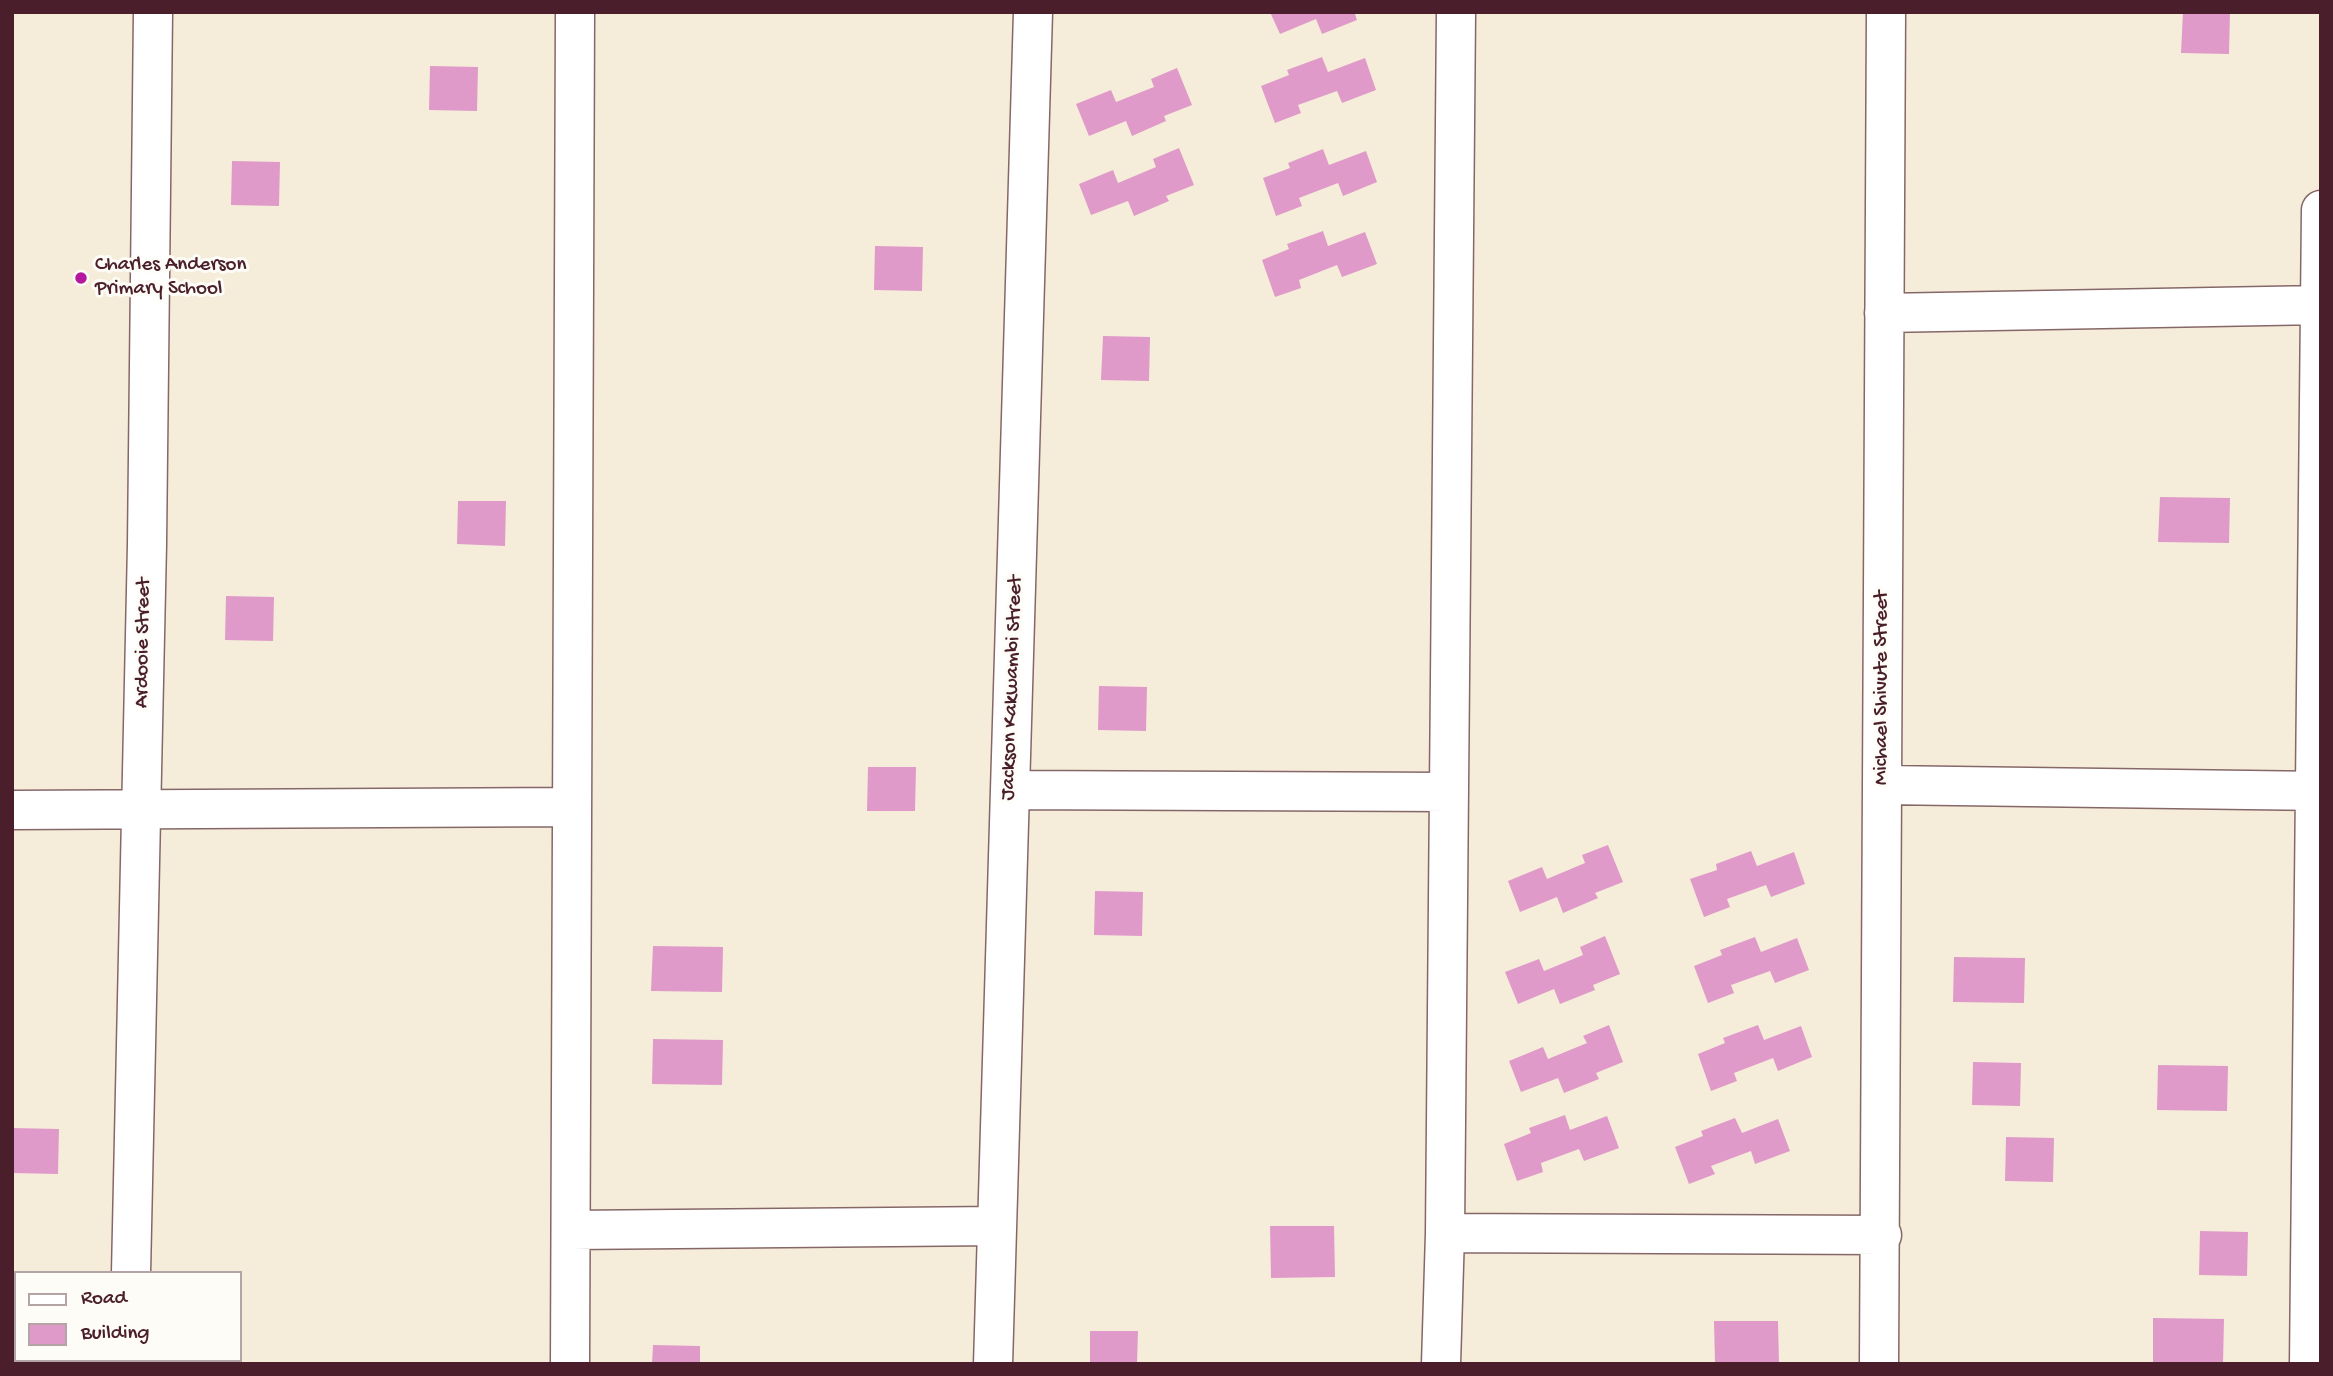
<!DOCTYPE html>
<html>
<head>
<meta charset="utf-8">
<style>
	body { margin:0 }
	#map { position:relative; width:2333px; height:1376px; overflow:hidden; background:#f5edd9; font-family:"Gochi Hand",sans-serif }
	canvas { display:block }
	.frame { position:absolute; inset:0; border:14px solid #4a1f2b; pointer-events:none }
	.legend { position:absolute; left:14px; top:1271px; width:228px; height:91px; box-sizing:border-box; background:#fdfcf7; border:2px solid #b5a4a5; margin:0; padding:9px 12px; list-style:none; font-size:21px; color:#4a1f2b }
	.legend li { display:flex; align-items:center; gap:14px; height:35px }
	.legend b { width:35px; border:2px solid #b5a4a5 }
</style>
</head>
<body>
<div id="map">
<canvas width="2333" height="1376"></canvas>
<div class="frame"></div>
<ul class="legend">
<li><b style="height:9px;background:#fff"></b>Road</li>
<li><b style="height:19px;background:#e09ac9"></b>Building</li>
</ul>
</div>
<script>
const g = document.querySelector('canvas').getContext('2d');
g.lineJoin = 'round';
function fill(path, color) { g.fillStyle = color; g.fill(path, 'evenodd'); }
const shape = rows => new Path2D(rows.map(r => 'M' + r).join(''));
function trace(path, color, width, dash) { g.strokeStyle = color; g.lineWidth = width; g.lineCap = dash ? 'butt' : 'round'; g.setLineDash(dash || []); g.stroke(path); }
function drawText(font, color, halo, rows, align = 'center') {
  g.font = font + ' "Gochi Hand",sans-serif'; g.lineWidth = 6; g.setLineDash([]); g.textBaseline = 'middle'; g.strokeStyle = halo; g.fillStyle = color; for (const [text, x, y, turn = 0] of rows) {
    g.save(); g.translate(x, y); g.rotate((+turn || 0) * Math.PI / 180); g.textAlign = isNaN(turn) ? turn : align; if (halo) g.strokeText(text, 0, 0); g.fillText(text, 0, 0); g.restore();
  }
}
fill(shape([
	[1270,12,1360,12,1355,14,1357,20,1322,34,1316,19,1280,34],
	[2183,12,2230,12,2229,54,2181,53],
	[1322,57,1328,72,1365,58,1376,90,1342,103,1337,91,1298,105,1301,113,1275,123,1261,86,1289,75,1287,70],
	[430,66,478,67,477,111,429,110],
	[1177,68,1192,105,1164,116,1166,121,1132,136,1126,121,1089,136,1076,104,1111,90,1116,102,1154,87,1151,79],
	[1179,148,1194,185,1166,196,1169,201,1134,216,1128,201,1091,215,1079,184,1113,170,1118,183,1156,167,1153,159],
	[1323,149,1329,165,1366,151,1377,182,1343,196,1338,183,1299,198,1302,206,1276,216,1263,178,1290,168,1288,163],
	[232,161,280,162,279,206,231,205],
	[1323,231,1328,246,1365,232,1377,264,1342,277,1337,265,1299,280,1301,288,1275,297,1262,260,1289,249,1287,244],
	[875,246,923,247,922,291,874,290],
	[1103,336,1150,337,1149,381,1101,380],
	[2160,497,2230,498,2229,543,2158,542],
	[458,501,506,501,505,546,457,544],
	[226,596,274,597,273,641,225,640],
	[1099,686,1147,687,1146,731,1098,730],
	[868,767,916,767,915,811,867,811],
	[1608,845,1623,882,1595,893,1598,898,1563,913,1557,897,1520,912,1508,881,1542,867,1547,879,1585,863,1582,855],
	[1751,851,1757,866,1794,852,1805,884,1771,897,1766,885,1727,899,1730,907,1704,917,1690,879,1717,870,1716,864],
	[1095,891,1143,892,1142,936,1094,935],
	[1605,936,1620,974,1593,985,1595,990,1560,1004,1554,989,1518,1004,1505,972,1539,959,1544,971,1583,955,1580,947],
	[1755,937,1761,952,1797,938,1809,970,1775,983,1770,971,1731,985,1734,993,1708,1003,1694,966,1722,955,1720,950],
	[653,946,723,947,722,992,651,991],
	[1954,957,2025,958,2024,1003,1953,1002],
	[1609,1025,1623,1062,1596,1073,1599,1079,1564,1093,1558,1078,1521,1092,1509,1061,1543,1047,1548,1059,1587,1043,1583,1036],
	[1758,1025,1764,1040,1801,1026,1812,1057,1778,1071,1773,1058,1734,1073,1737,1081,1711,1091,1698,1054,1725,1043,1723,1038],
	[653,1039,723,1040,722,1085,652,1084],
	[1973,1062,2021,1063,2020,1106,1972,1105],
	[2158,1065,2228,1066,2227,1111,2157,1110],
	[1565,1115,1570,1130,1607,1116,1619,1148,1584,1161,1579,1149,1541,1163,1543,1172,1517,1181,1504,1144,1531,1133,1529,1128],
	[1735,1118,1742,1133,1778,1119,1790,1151,1755,1164,1751,1151,1711,1166,1715,1174,1689,1184,1675,1147,1703,1136,1701,1131],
	[12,1128,59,1129,58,1174,12,1173],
	[2006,1137,2054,1138,2053,1182,2005,1181],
	[1270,1226,1334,1226,1335,1277,1271,1278],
	[2200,1231,2248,1232,2247,1276,2199,1275],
	[12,1296,16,1296,16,1356,12,1356],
	[2153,1318,2224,1319,2223,1364,2153,1363],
	[1714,1321,1778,1321,1779,1364,1715,1364],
	[1090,1331,1138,1331,1137,1364,1090,1364],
	[653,1345,700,1346,700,1364,652,1364]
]), '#e09ac9');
const minor = shape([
	[1884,313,2321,305],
	[1883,785,2321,791],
	[1010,790,1448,792],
	[12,810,572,807],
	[571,1230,997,1226],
	[1445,1233,1882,1235],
	[131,1273,147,544,153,12],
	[129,1364,130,1360],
	[570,1364,575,12],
	[993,1364,1033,12],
	[1441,1364,1445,1233,1456,12],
	[1879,1364,1886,12],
	[2309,1364,2321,210]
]);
trace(minor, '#866768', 41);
trace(minor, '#fff', 38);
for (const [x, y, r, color] of [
	[81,278,7,"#b5179e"]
]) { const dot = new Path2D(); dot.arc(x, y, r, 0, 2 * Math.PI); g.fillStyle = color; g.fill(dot); trace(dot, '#fdfcf7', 2.5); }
drawText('21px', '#4a1f2b', '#fdfcf7', [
	["Charles Anderson",95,266],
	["Primary School",95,290]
], 'left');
drawText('21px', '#4a1f2b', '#fdfcf7', [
	["Ardooie Street",144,643,-89],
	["Jackson Kakwambi Street",1013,688,-88],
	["Michael Shivute Street",1883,688,-90]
]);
</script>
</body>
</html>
